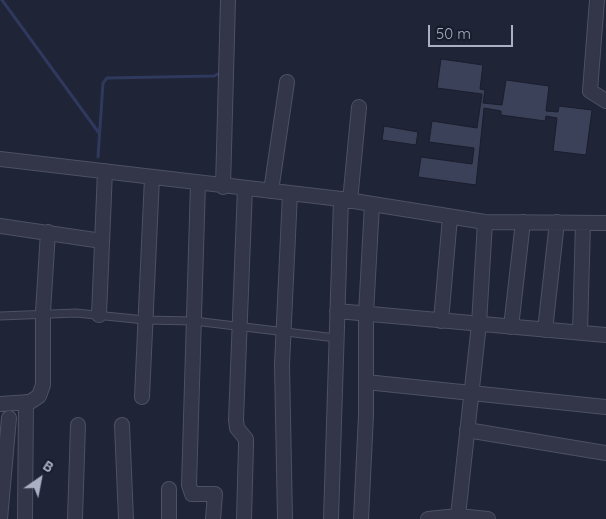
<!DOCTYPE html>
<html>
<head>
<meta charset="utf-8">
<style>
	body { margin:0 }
	#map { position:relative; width:606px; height:519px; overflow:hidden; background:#1f2437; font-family:Quicksand,sans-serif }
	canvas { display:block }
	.north { position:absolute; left:15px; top:454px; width:50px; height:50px; -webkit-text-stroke:4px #181c2c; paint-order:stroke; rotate:33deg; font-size:14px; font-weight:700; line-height:20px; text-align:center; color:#acb0c5 }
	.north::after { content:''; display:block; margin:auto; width:18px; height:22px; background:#acb0c5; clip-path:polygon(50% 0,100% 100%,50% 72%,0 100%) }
	.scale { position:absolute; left:428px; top:25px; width:85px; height:22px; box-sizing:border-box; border:2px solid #acb0c5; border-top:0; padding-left:6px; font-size:15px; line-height:18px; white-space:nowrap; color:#acb0c5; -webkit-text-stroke:4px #181c2c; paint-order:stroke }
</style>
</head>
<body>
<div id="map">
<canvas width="606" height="519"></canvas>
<div class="north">B</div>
<div class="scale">50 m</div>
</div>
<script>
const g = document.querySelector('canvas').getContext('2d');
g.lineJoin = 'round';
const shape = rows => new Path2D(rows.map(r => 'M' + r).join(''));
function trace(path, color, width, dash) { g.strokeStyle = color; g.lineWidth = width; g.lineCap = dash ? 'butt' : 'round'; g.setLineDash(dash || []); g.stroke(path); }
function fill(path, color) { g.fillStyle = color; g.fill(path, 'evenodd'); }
trace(shape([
	[2,0,99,133],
	[98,157,103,83,107,78,214,76,220,73,220,71]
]), '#2f395d', 3);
const building = shape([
	[441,59,483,65,480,89,485,90,483,103,502,105,506,80,549,86,546,111,558,112,559,106,592,110,586,155,553,151,557,118,546,116,545,121,501,115,501,111,484,108,476,185,418,177,421,157,472,164,474,148,429,142,432,121,477,128,482,94,437,88,441,59],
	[384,126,418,132,416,145,382,140,384,126]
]);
fill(building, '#3a4158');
trace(building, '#1a1e2e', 1);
const lane = shape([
	[0,316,76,313,145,320,194,321,336,338]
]);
const street = shape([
	[597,0,590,91,606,101],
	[0,159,341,199,485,222,606,223],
	[198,183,189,485,192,494,215,494,213,519],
	[223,187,228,0],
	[271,191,287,82],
	[350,201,359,107],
	[0,226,102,241],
	[337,311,606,335],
	[99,315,105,171],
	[441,321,450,217],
	[511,327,523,222],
	[545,330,557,222],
	[580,332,583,223],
	[366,382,606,407],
	[142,397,152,177],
	[0,404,30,402,39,396,43,385,43,312,48,232],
	[122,425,126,519],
	[467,430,606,453],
	[458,516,479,324,485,222],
	[0,519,9,418],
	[25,519,26,402],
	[75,519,78,425],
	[169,519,169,489],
	[244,519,246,445,246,439,237,428,236,420,245,188],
	[285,519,282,365,290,193],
	[331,519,341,199],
	[361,519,366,415,366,314,372,204],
	[428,519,458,516,488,519]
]);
trace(lane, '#4d5163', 9);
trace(street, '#4d5163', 16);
trace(lane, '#323648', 7);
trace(street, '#323648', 14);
</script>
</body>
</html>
